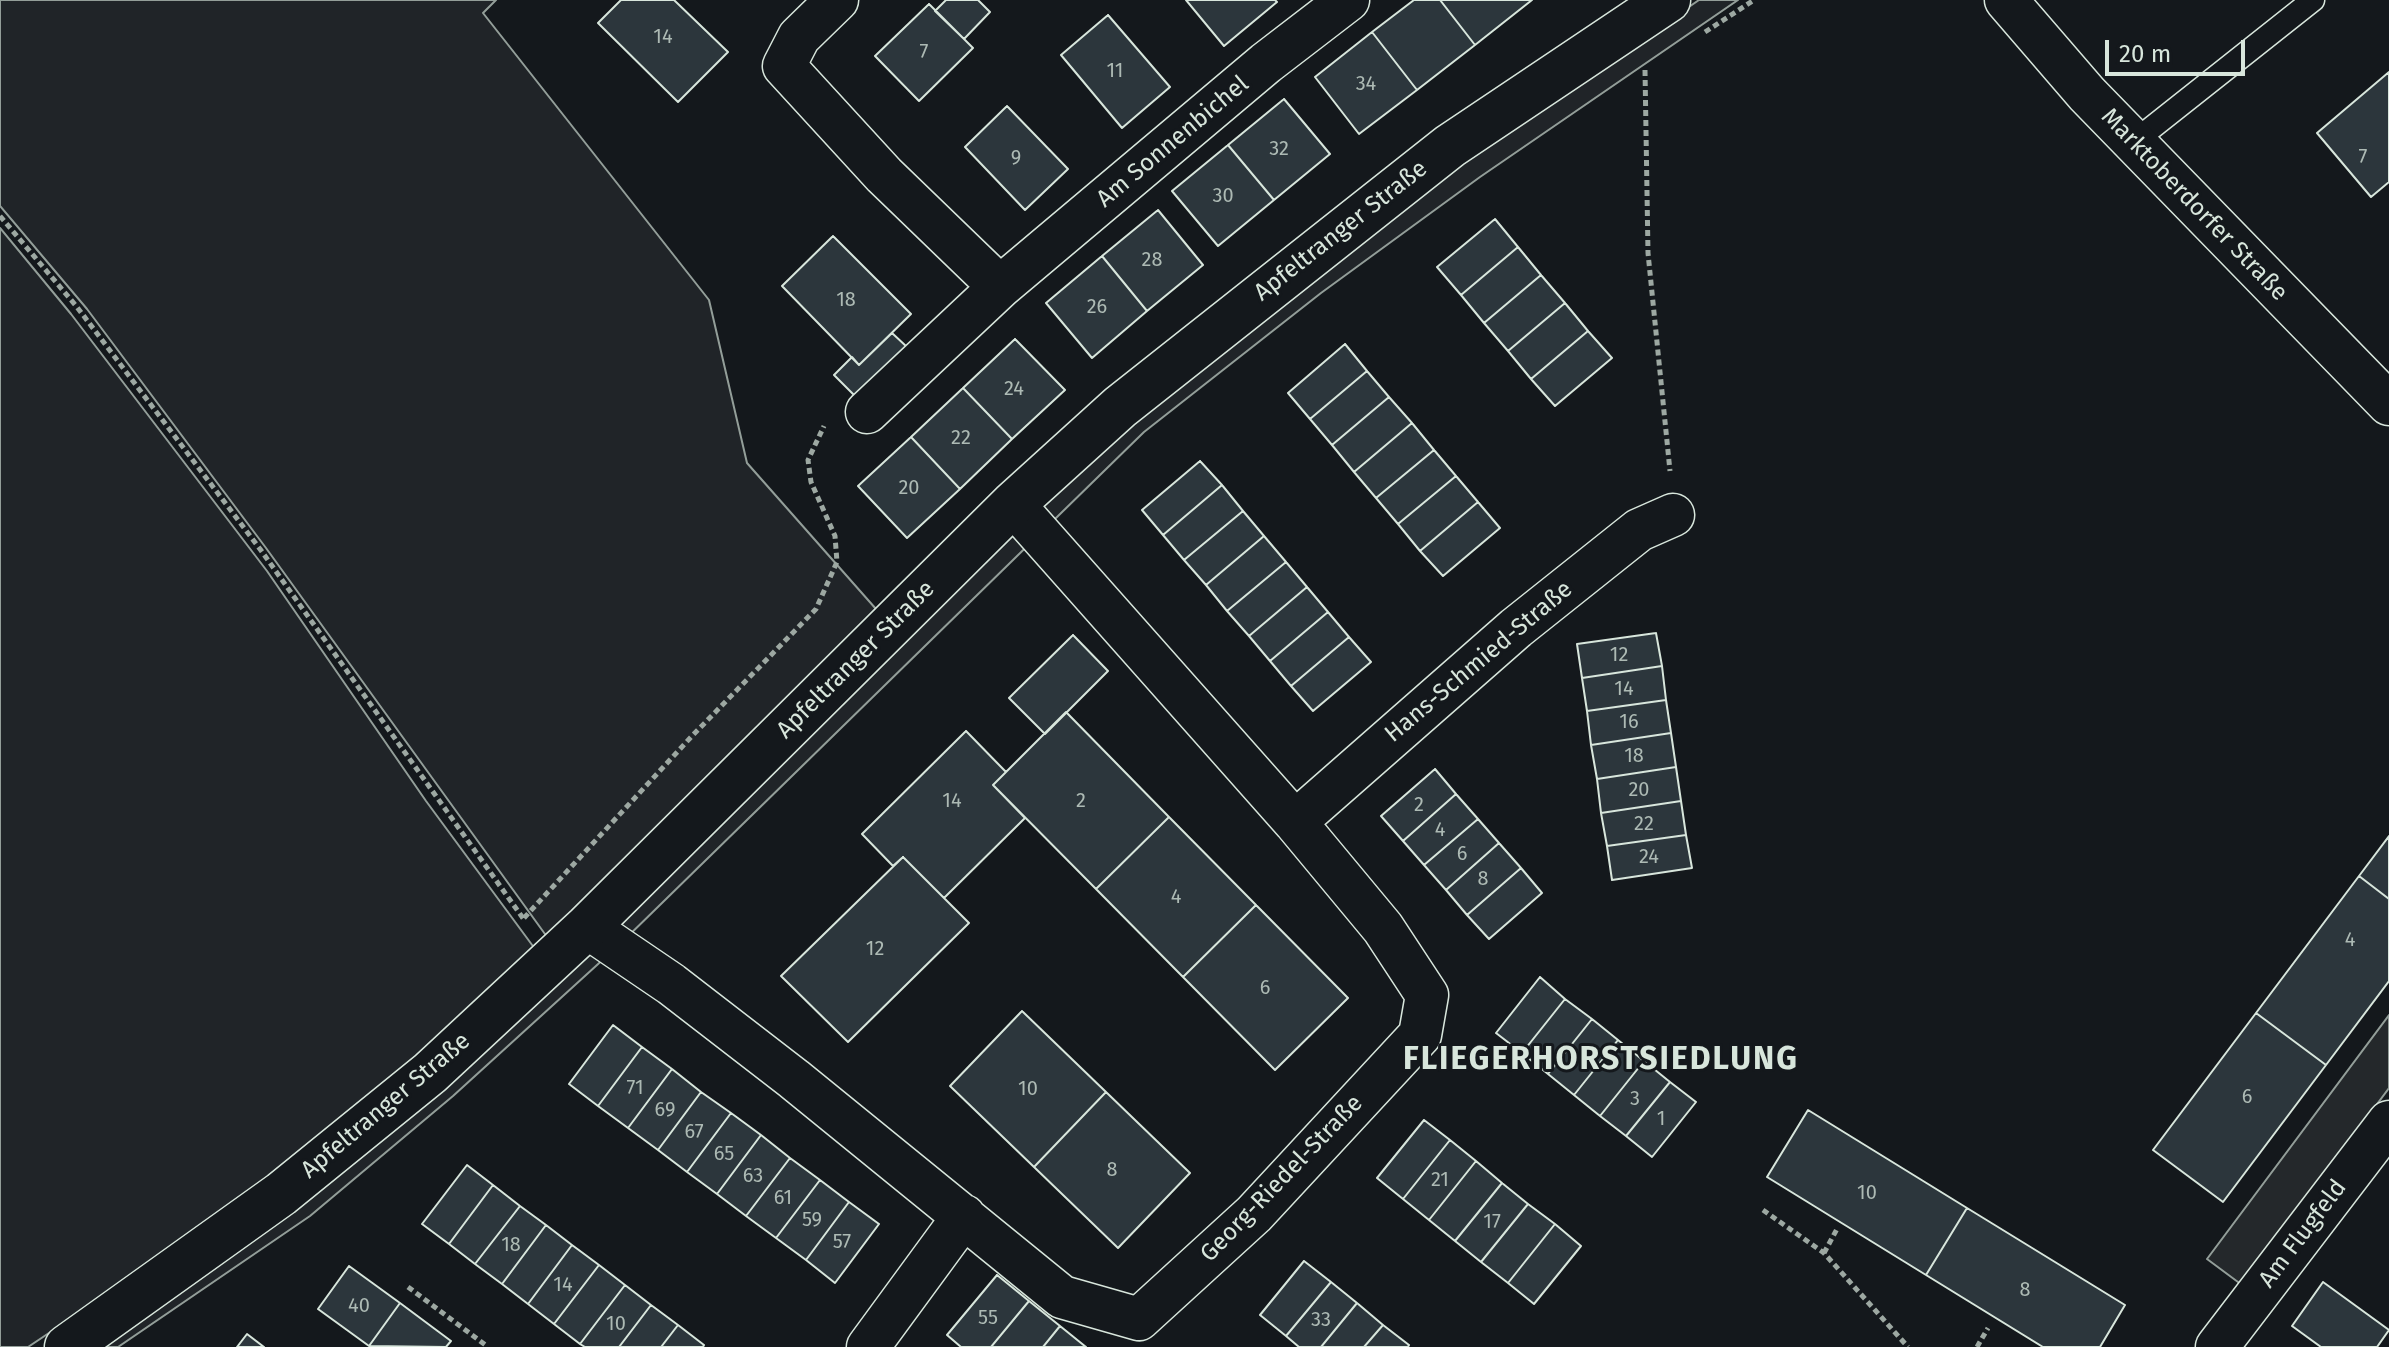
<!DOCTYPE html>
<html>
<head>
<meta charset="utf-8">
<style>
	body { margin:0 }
	#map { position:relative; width:2389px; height:1347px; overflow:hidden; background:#14181c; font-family:"Fira Sans",sans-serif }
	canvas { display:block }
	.scale { position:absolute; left:2105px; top:40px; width:140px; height:36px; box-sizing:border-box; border:4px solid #d8e6dc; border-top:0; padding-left:10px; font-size:24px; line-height:28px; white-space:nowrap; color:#d8e6dc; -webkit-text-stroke:6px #14181c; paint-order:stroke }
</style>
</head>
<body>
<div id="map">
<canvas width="2389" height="1347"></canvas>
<div class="scale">20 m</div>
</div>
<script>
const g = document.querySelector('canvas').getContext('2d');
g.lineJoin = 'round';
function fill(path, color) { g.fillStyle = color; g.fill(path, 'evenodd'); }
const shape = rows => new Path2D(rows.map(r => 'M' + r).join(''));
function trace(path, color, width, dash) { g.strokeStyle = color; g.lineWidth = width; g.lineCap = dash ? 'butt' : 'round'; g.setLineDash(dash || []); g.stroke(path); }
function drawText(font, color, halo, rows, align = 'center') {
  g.font = font + ' "Fira Sans",sans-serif'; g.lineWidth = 6; g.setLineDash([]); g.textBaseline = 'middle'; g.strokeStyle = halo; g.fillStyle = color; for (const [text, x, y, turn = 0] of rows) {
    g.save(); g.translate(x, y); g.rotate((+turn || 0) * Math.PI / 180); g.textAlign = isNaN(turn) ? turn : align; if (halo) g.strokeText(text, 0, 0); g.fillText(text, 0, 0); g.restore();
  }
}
const green = shape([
	[0,0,496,0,483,13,709,300,747,463,876,609,550,941,266,548,87,309,0,206,0,0],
	[1699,0,1738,0,1480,177,1321,293,1144,432,619,945,453,1096,310,1216,118,1347,90,1347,1021,525,1134,419,1465,162,1699,0],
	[0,228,71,314,267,571,426,801,538,953,272,1184,28,1347,0,1347,0,228]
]);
fill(green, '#202428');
trace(green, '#939e99', 2);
const parking = shape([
	[2389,1015,2389,1088,2242,1285,2207,1259,2389,1015]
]);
fill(parking, '#24282b');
trace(parking, '#939e99', 2);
const building = shape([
	[621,0,674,0,728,52,678,102,598,23,621,0],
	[946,0,978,0,990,12,964,39,935,11,946,0],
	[1186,0,1275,0,1277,2,1224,46,1186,0],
	[1414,0,1440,0,1475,45,1417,90,1372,32,1414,0],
	[1440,0,1532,0,1475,45,1440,0],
	[929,4,973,48,919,101,875,56,929,4],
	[1108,15,1170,87,1122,128,1061,55,1108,15],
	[1372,32,1417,90,1359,134,1315,77,1372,32],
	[2389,72,2389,182,2371,197,2317,133,2389,72],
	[1284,99,1330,154,1274,200,1228,145,1284,99],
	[1007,106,1068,169,1025,210,965,147,1007,106],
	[1228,145,1274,200,1218,246,1172,191,1228,145],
	[1158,210,1203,265,1147,311,1102,256,1158,210],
	[1495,219,1518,247,1461,295,1437,267,1495,219],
	[833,236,911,314,859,365,782,286,833,236],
	[1518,247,1541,275,1484,323,1461,295,1518,247],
	[1102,256,1147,311,1092,358,1046,303,1102,256],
	[1541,275,1565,303,1508,351,1484,323,1541,275],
	[1565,303,1588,331,1531,379,1508,351,1565,303],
	[1588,331,1612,358,1555,406,1531,379,1588,331],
	[892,333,907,347,855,396,834,375,852,357,859,365,892,333],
	[1015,339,1065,390,1012,439,963,388,1015,339],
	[1345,344,1367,371,1310,419,1288,393,1345,344],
	[1367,371,1389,397,1332,445,1310,419,1367,371],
	[963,388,1012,439,960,489,911,437,963,388],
	[1389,397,1412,423,1354,472,1332,445,1389,397],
	[1412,423,1434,450,1376,498,1354,472,1412,423],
	[911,437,960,489,907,538,858,486,911,437],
	[1434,450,1456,476,1398,524,1376,498,1434,450],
	[1200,461,1222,485,1163,535,1142,510,1200,461],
	[1456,476,1478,502,1420,551,1398,524,1456,476],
	[1222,485,1243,511,1184,560,1163,535,1222,485],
	[1478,502,1500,528,1443,576,1420,551,1478,502],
	[1243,511,1264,536,1206,585,1184,560,1243,511],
	[1264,536,1286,562,1227,611,1206,585,1264,536],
	[1286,562,1307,587,1249,636,1227,611,1286,562],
	[1307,587,1328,612,1270,661,1249,636,1307,587],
	[1328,612,1349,637,1291,686,1270,661,1328,612],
	[1656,633,1662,666,1582,678,1577,644,1656,633],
	[1073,635,1108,671,1045,734,1009,698,1073,635],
	[1349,637,1371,662,1313,711,1291,686,1349,637],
	[1662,666,1666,700,1587,711,1582,678,1662,666],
	[1666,700,1671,733,1591,745,1587,711,1666,700],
	[1066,712,1169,817,1096,889,993,785,1066,712],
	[966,731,1006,772,993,785,1025,818,944,898,903,857,893,866,862,834,966,731],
	[1671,733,1676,767,1597,779,1591,745,1671,733],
	[1676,767,1681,801,1601,813,1597,779,1676,767],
	[1435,769,1456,794,1403,841,1381,816,1435,769],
	[1456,794,1478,819,1424,865,1403,841,1456,794],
	[1681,801,1686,835,1607,846,1601,813,1681,801],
	[1169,817,1256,905,1183,977,1096,889,1169,817],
	[1478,819,1499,843,1446,890,1424,865,1478,819],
	[1686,835,1692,868,1612,880,1607,846,1686,835],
	[2389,836,2389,899,2359,876,2389,836],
	[1499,843,1521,868,1467,915,1446,890,1499,843],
	[903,857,969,923,848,1042,781,976,903,857],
	[1521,868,1542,893,1489,939,1467,915,1521,868],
	[2359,876,2389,899,2389,981,2326,1065,2256,1013,2359,876],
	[1256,905,1348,998,1275,1070,1183,977,1256,905],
	[1540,977,1565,999,1522,1053,1496,1033,1540,977],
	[1565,999,1592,1019,1548,1074,1522,1053,1565,999],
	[1022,1011,1106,1092,1034,1167,950,1086,1022,1011],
	[2256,1013,2326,1065,2223,1202,2153,1150,2256,1013],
	[1592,1019,1618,1040,1574,1095,1548,1074,1592,1019],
	[613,1025,642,1047,598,1106,569,1084,613,1025],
	[1618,1040,1644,1061,1600,1116,1574,1095,1618,1040],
	[642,1047,672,1069,628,1128,598,1106,642,1047],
	[1644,1061,1670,1082,1626,1136,1600,1116,1644,1061],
	[672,1069,701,1092,658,1150,628,1128,672,1069],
	[1670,1082,1696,1102,1652,1157,1626,1136,1670,1082],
	[701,1092,731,1113,687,1172,658,1150,701,1092],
	[1106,1092,1190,1173,1118,1248,1034,1167,1106,1092],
	[1808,1110,1967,1208,1926,1275,1767,1177,1808,1110],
	[731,1113,761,1135,717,1194,687,1172,731,1113],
	[1424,1120,1450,1140,1403,1199,1377,1178,1424,1120],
	[761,1135,790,1158,746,1216,717,1194,761,1135],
	[1450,1140,1476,1161,1429,1220,1403,1199,1450,1140],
	[790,1158,820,1180,776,1238,746,1216,790,1158],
	[1476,1161,1502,1183,1455,1241,1429,1220,1476,1161],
	[467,1165,493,1185,449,1244,422,1224,467,1165],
	[820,1180,849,1202,806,1260,776,1238,820,1180],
	[1502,1183,1528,1204,1481,1262,1455,1241,1502,1183],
	[493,1185,520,1206,475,1264,449,1244,493,1185],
	[849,1202,879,1224,835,1283,806,1260,849,1202],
	[1528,1204,1555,1224,1508,1283,1481,1262,1528,1204],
	[520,1206,546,1225,502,1284,475,1264,520,1206],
	[1967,1208,2125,1305,2100,1347,2043,1347,1926,1275,1967,1208],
	[1555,1224,1581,1246,1534,1304,1508,1283,1555,1224],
	[546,1225,572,1245,528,1304,502,1284,546,1225],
	[572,1245,599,1265,554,1324,528,1304,572,1245],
	[1304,1261,1331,1282,1286,1336,1260,1315,1304,1261],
	[599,1265,625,1285,580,1344,554,1324,599,1265],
	[349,1266,400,1303,369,1346,318,1309,349,1266],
	[997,1275,1029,1301,991,1347,961,1347,947,1335,997,1275],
	[1331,1282,1357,1303,1321,1347,1299,1347,1286,1336,1331,1282],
	[2323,1282,2389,1330,2377,1347,2321,1347,2292,1326,2323,1282],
	[625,1285,651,1305,619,1347,585,1347,580,1344,625,1285],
	[1029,1301,1060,1326,1043,1347,991,1347,1029,1301],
	[400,1303,451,1341,446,1347,369,1346,400,1303],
	[1357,1303,1383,1325,1364,1347,1321,1347,1357,1303],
	[651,1305,678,1325,661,1347,619,1347,651,1305],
	[678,1325,704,1345,703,1347,661,1347,678,1325],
	[1383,1325,1409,1345,1408,1347,1364,1347,1383,1325],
	[1060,1326,1086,1347,1043,1347,1060,1326],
	[247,1334,264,1347,237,1347,247,1334]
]);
fill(building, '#2c363c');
trace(building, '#d8e6dc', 2);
const service = shape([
	[2135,141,2313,0]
]);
const minor = shape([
	[837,0,799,37,784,66,884,175,1000,287,1266,63,1348,0],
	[2006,0,2087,94,2389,404],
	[867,412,1000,287],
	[1295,822,1516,628,1639,530,1673,515],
	[587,927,671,984,794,1079,1062,1297,1139,1319,1254,1214,1420,1035,1427,995,1383,928,1295,822,1013,504],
	[868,1347,964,1216],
	[2217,1347,2389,1122]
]);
const tertiary = shape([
	[67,1347,281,1194,430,1073,587,927,1013,504,1120,407,1450,146,1668,0]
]);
trace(service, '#d8e6dc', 25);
trace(minor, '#d8e6dc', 45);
trace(tertiary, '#d8e6dc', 47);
trace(shape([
	[1705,32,1754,0],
	[1645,70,1648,253,1670,471],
	[0,216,77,307,260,549,525,921],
	[524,918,692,736,816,609,837,562,835,536,811,482,808,460,824,426],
	[1763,1210,1824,1253,1908,1347],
	[1824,1253,1837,1229],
	[408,1287,488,1347],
	[1977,1347,1988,1328]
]), '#9da8a2', 5, [6, 4]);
trace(service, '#14181c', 22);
trace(minor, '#14181c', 42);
trace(tertiary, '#14181c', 44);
drawText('20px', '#adbab4', null, [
	["14",663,37],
	["7",924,52],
	["11",1115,71],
	["34",1366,84],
	["32",1279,149],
	["7",2363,157],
	["9",1016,158],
	["30",1223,196],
	["28",1152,260],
	["18",846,300],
	["26",1097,307],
	["24",1014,389],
	["22",961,438],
	["20",909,488],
	["12",1619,655],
	["14",1624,689],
	["16",1629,722],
	["18",1634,756],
	["20",1639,790],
	["14",952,801],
	["2",1081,801],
	["2",1419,805],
	["22",1644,824],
	["4",1440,830],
	["6",1462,854],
	["24",1649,857],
	["8",1483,879],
	["4",1176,897],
	["4",2350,940],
	["12",875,949],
	["6",1265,988],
	["71",635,1088],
	["10",1028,1089],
	["6",2247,1097],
	["3",1635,1099],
	["69",665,1110],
	["1",1661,1119],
	["67",694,1132],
	["65",724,1154],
	["8",1112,1170],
	["63",753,1176],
	["21",1440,1180],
	["10",1867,1193],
	["61",783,1198],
	["59",812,1220],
	["17",1492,1222],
	["57",842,1242],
	["18",511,1245],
	["14",563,1285],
	["8",2025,1290],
	["40",359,1306],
	["55",988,1318],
	["33",1321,1320],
	["10",616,1324]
]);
drawText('24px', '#d8e6dc', '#14181c', [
	["Am Sonnenbichel",1173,142,-40],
	["Marktoberdorfer Straße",2194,205,46],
	["Apfeltranger Straße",1341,231,-38],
	["Apfeltranger Straße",856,660,-45],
	["Hans-Schmied-Straße",1479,662,-40],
	["Apfeltranger Straße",386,1106,-40],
	["Georg-Riedel-Straße",1282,1179,-46],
	["Am Flugfeld",2303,1234,-53]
]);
g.letterSpacing = '2px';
drawText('bold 32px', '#d8e6dc', '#14181c', [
	["FLIEGERHORSTSIEDLUNG",1601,1060]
]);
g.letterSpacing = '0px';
</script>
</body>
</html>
